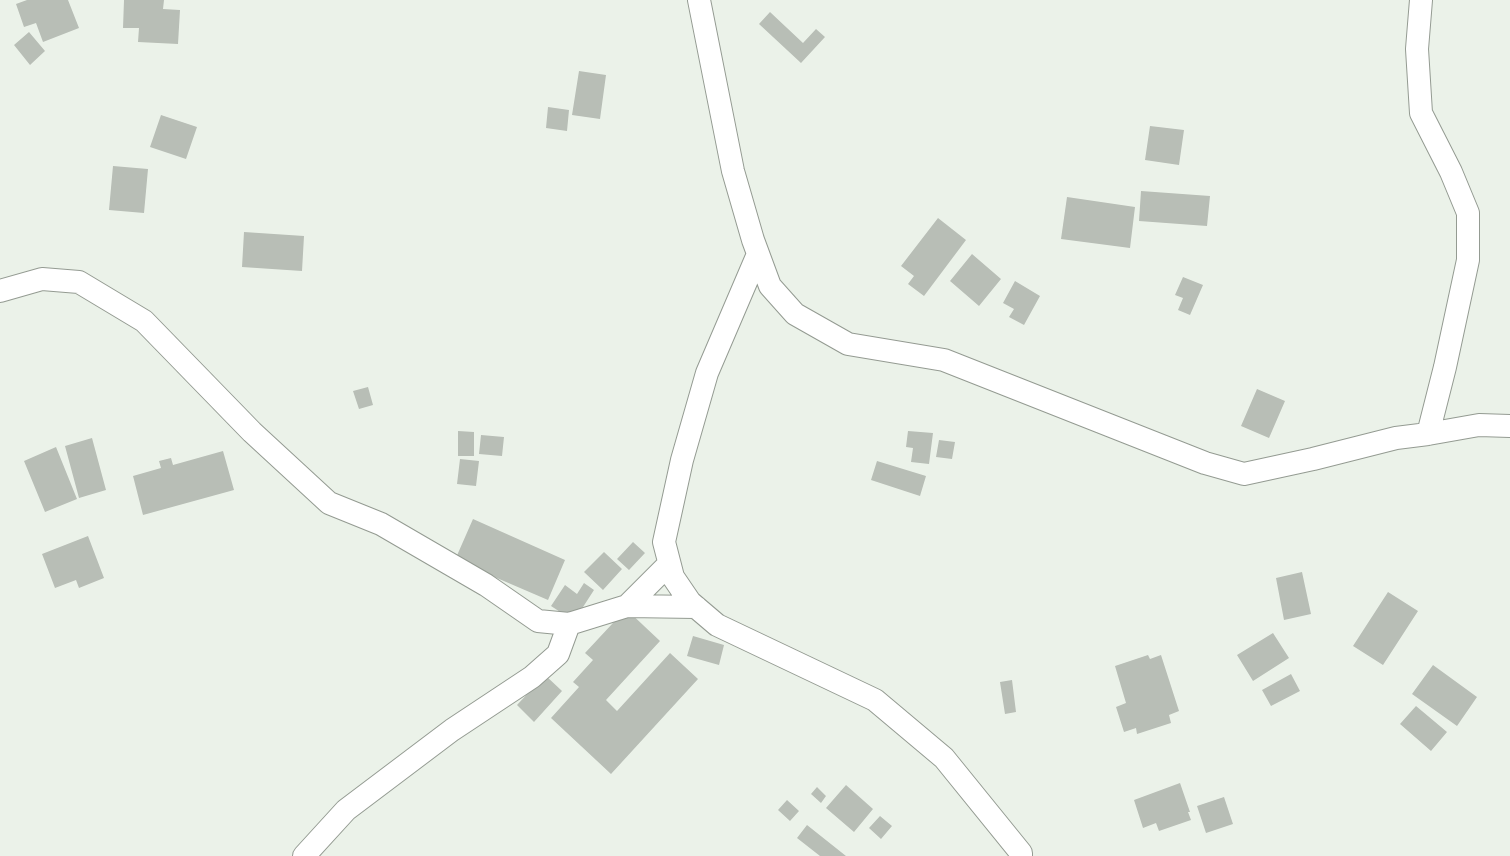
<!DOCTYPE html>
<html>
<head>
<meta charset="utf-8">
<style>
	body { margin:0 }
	canvas { display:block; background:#ebf2e9 }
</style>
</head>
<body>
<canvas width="1510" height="856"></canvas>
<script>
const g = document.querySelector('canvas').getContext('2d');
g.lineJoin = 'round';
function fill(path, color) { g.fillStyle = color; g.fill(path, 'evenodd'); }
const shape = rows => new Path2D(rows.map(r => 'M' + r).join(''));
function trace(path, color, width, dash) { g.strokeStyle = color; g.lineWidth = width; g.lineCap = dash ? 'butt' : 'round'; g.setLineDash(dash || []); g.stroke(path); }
fill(shape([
	[27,0,68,0,79,28,43,42,36,23,24,27,16,4],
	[124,0,164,0,163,9,180,10,178,44,138,42,139,28,123,28],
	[770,12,803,43,816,29,825,37,801,63,759,24],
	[29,32,45,51,30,65,14,45],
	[579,71,606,75,600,119,572,115],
	[548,107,569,110,567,131,546,128],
	[161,115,197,127,186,159,150,147],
	[1150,126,1184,130,1179,165,1145,160],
	[113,166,148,169,144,213,109,210],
	[1141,191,1210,196,1207,226,1139,221],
	[1067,197,1135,207,1130,248,1061,239],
	[938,218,966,240,924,296,908,284,914,276,901,266],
	[244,232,304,236,302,271,242,267],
	[972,254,1001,279,979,306,950,281],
	[1183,277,1203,285,1190,315,1178,310,1183,298,1175,295],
	[1015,281,1040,296,1024,325,1009,317,1014,309,1003,303],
	[368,387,373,405,359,409,353,391],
	[1257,389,1285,401,1269,438,1241,426],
	[458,431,474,432,474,456,458,456],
	[908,431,933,433,929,464,911,462,913,448,906,447],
	[481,435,504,437,502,456,479,454],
	[92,438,106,490,79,498,65,446],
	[939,440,955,442,952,459,936,457],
	[56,447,77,499,45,512,24,461],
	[223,451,234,490,143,515,133,476,161,468,159,461,171,458,173,465],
	[460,459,479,461,476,486,457,484],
	[877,461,926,476,920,496,871,480],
	[473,519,565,560,548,600,455,560],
	[88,536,104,578,79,588,76,580,55,588,42,554],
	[633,542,645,553,629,570,617,559],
	[604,552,622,569,603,590,584,572],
	[1302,572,1311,614,1284,620,1276,578],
	[584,583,594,590,574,621,551,606,565,585,577,594],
	[1388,592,1418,611,1383,665,1353,646],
	[626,609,660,641,606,700,617,711,670,653,698,679,611,774,551,718,579,687,573,682,593,660,585,653],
	[1273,633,1289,658,1253,681,1237,655],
	[693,636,724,645,719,665,687,656],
	[1148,655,1150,659,1161,655,1179,711,1169,715,1171,723,1137,734,1136,728,1124,732,1116,707,1126,703,1115,666],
	[1433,665,1477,697,1457,726,1412,694],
	[1291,674,1300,691,1271,706,1262,690],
	[545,675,562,691,534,722,517,705],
	[1012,680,1016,712,1005,714,1000,682],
	[1416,706,1447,732,1431,751,1400,724],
	[1180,783,1190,812,1188,812,1191,820,1159,831,1156,823,1143,828,1134,800],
	[846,785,873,809,854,832,826,808],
	[817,787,826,796,821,803,811,794],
	[1224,797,1233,824,1206,833,1197,806],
	[787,800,799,811,790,821,778,810],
	[880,816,892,826,881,839,869,828],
	[807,825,846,856,820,856,797,838]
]), '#b8beb6');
const minor = shape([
	[699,0,733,171,753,240,770,286,795,314,848,344,944,360,1205,463,1244,474,1313,459,1396,438,1428,434,1479,425,1510,426],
	[1421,0,1417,49,1421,113,1451,172,1468,213,1468,260,1445,367,1428,434],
	[758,254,707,373,682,460,664,542,673,577,690,602,717,625,875,700,944,758,1021,853,1021,856],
	[0,291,42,279,79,282,144,321,252,432,329,503,381,524,486,585,538,621,569,624,627,606,669,564],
	[627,606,696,607],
	[304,856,346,810,452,730,532,677,558,654,569,624]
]);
trace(minor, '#949b92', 24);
trace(minor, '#fff', 22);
</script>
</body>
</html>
